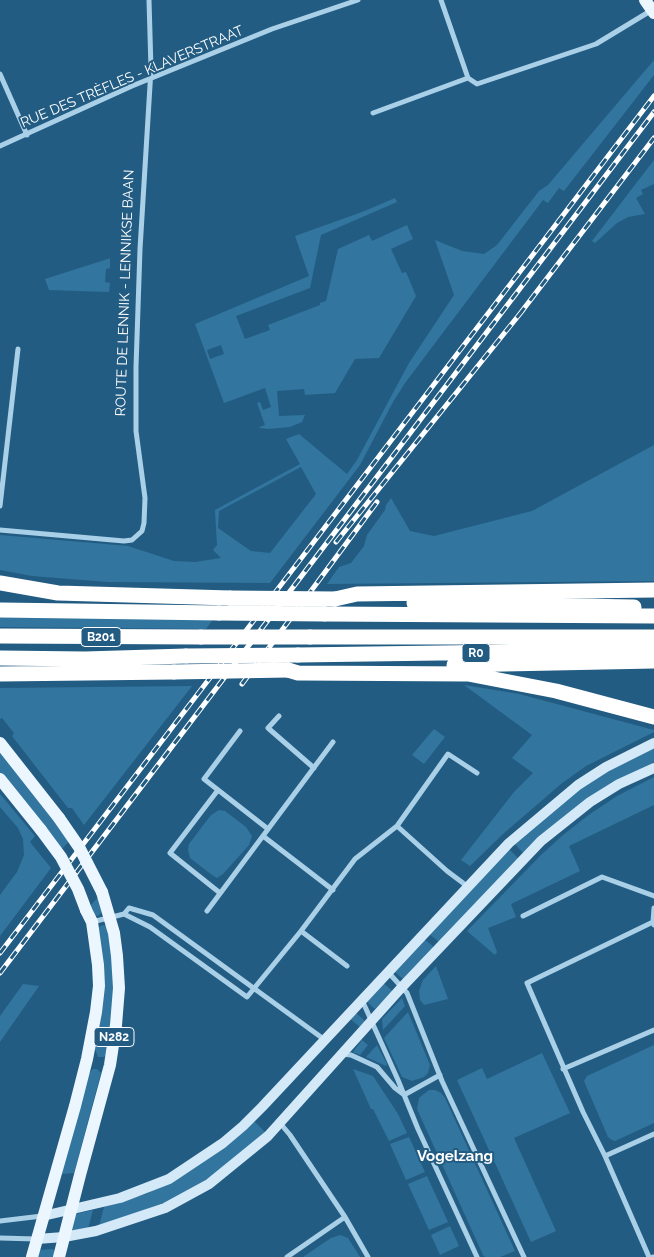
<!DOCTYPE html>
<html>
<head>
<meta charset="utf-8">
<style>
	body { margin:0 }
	canvas { display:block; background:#225c83 }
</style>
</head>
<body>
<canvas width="654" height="1257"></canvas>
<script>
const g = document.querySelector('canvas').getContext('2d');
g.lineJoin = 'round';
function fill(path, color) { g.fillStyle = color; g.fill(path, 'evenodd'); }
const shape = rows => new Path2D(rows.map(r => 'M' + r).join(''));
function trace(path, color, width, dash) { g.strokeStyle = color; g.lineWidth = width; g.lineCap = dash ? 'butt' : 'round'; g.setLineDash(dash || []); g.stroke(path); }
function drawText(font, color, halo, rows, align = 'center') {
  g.font = font + ' Raleway,sans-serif'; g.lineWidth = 4; g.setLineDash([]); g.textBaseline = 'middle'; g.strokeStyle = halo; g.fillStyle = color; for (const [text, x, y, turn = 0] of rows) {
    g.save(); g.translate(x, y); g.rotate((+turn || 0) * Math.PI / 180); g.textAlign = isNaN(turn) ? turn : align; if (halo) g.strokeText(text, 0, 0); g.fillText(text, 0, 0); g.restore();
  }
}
fill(shape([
	[654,60,654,75,564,191,559,188,548,203,543,200,405,383,393,402,360,465,270,583,108,582,32,576,0,570,0,535,128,546,174,561,195,562,221,558,213,550,217,545,215,510,300,464,286,439,299,434,347,474,357,460,409,363,454,295,435,240,462,251,484,254,497,245,539,191,548,185],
	[301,467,316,494,270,553,251,551,218,528,219,511],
	[654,160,654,184,641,190,643,194,636,198,645,214,628,217,617,223,595,243,592,241],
	[395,198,397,202,321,235,310,288,236,316,245,339,270,330,268,325,320,305,320,303,326,301,338,249,369,235,372,241,407,225,413,239,391,249,402,273,406,272,416,296,379,358,355,359,335,393,305,395,304,389,277,391,279,416,305,415,302,422,290,427,268,429,260,428,259,427,265,425,257,403,260,402,263,410,271,407,265,388,224,403,195,324,309,276,295,236,362,212],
	[221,345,224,354,210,359,207,350],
	[114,257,110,258,110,268,106,269,105,282,110,283,109,292,49,290,45,279],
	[654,445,654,581,327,584,339,567,351,563,364,546,367,535,385,510,386,505,391,498,410,531,434,536,532,511],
	[0,617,213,619,206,629,0,627],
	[464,685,519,694,654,730,654,732,586,766,561,784,503,834,470,866,461,860,514,792,533,773,512,758,532,735],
	[192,686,84,825,72,808,68,808,12,736,14,733,2,718,0,719,0,688],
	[434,729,445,737,424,764,412,755],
	[654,747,654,762,633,773,523,853,514,843,574,792,605,772],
	[0,748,70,840,61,850,0,774],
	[654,777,654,805,569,846,580,871,511,904,516,917,488,928,497,952,495,955,467,931,541,855,563,835,590,814,617,796],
	[0,794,35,836,30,842,51,868,0,936,0,895,17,872,24,855,23,839,18,828,0,807],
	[219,810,225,811,246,827,252,836,249,845,223,874,217,878,212,875,190,858,188,850,189,844,211,815],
	[508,848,518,858,439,942,428,933],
	[100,895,103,911,98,916,94,915,89,907],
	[103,925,107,926,110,930,114,997,106,1055,104,1057,98,1057,95,1049,99,927],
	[423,938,435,948,405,980,403,979,395,972],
	[436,966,448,999,424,1005,420,1000,419,991,423,980],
	[383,983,393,991,375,1009,366,1001],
	[23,984,39,986,0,1042,0,1016],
	[402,998,405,1006,383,1030,382,1019],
	[408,1012,430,1065,428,1073,424,1077,412,1081,402,1077,384,1038],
	[356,1013,365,1021,365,1024,361,1028,349,1018],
	[362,1040,368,1045,360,1055,353,1052],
	[377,1045,387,1064,386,1066,366,1057],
	[654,1045,654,1123,615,1141,612,1140,608,1137,584,1081,587,1076],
	[542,1053,570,1113,514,1138,556,1231,531,1242,457,1080,482,1068,487,1079],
	[93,1069,97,1069,101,1073,74,1173,61,1174,89,1073],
	[353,1069,373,1076,398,1114,407,1133,389,1141,373,1109,371,1109],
	[429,1090,435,1090,441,1093,445,1098,515,1251,500,1257,485,1257,483,1255,417,1109,419,1098],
	[254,1121,266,1133,214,1175,167,1202,99,1226,104,1207,146,1194,191,1170,219,1151],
	[409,1137,425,1172,406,1180,390,1144],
	[427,1176,448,1222,429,1230,408,1184],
	[93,1210,88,1229,75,1231,73,1230,72,1229,76,1214],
	[450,1226,459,1246,440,1255,431,1235],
	[340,1235,348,1238,360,1257,303,1257,331,1238],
	[53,1249,55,1252,55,1257,36,1257,38,1250]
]), '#32759f');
trace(shape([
	[441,0,468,78,477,84,596,44,652,10],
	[0,74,27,135],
	[373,113,468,78],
	[0,146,132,86,272,29,358,0],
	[0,506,18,349],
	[0,530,124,541,132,540,142,531,144,523,145,498,136,431,136,367,140,249,151,69,149,0],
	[279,716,268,728,314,768],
	[240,731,204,779,268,829],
	[218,790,170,853,220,893],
	[397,826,448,754,477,773],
	[263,836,333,890],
	[654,908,653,922,654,925],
	[207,911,333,742],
	[124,914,150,927,247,997,301,931,355,859,397,826,447,871,467,886],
	[523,916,602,877,654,896],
	[92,922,124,914,129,908,153,915,325,1040],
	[301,931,347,966],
	[388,972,407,993,442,1081,524,1257],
	[362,1000,398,1080,418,1129,477,1257],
	[341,1054,351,1055,377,1067,395,1088,403,1094],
	[563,1069,654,1030],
	[404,1095,440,1075],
	[280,1123,290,1135,345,1217,368,1257],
	[605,1156,654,1134],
	[0,1221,42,1216],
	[0,1238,36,1239],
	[287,1257,345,1217],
	[649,1257,605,1156,583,1112,527,983,653,922],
	[653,1257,654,1257]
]), '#aad0e8', 5);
trace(shape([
	[43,1216,120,1198,169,1179,223,1143,243,1126,262,1107,509,843,578,785,606,767,654,743],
	[37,1239,64,1237,96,1231,165,1208,209,1184,268,1136,402,987,541,841,590,802,619,784,654,768]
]), '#d4e9f7', 10);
trace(shape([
	[645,0,654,13],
	[0,743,59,818],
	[0,779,41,830],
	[32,1257,75,1106,87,1059,96,1012,99,986,98,965,92,922,86,910],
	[59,1257,80,1175,110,1065,116,1025,119,988,117,956,114,933,102,892]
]), '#ecf6fe', 12);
trace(shape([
	[0,583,58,593,230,598],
	[335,599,357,594,654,590],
	[414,603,634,607],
	[0,610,219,613],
	[325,614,654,616],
	[0,636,201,637],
	[310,637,654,637],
	[298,655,654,650],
	[0,658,85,659,186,656],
	[454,665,654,661],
	[288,670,298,673,468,674,556,691,654,717],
	[0,674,174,672]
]), '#fff', 15);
const rail = shape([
	[519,315,654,138],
	[336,542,523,310],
	[242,684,377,502],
	[0,953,654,96],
	[0,973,654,112]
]);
trace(rail, '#fff', 5);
trace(rail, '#225c83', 3, [9]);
trace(shape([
	[59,818,79,847,102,892],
	[41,830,61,857,78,889,86,910]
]), '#ecf6fe', 12);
trace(shape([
	[230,598,335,599],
	[219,613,325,614],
	[201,637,310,637],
	[186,656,298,655],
	[174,672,288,670]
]), '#fff', 15);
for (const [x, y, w] of [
	[101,637,40],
	[476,653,28],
	[114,1037,40]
]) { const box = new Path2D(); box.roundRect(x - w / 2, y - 9.5, w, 19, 4); g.fillStyle = '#225c83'; g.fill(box); trace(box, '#fff', 1); }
drawText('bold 12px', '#fff', null, [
	["B201",101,637],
	["R0",476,653],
	["N282",114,1037]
]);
drawText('14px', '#fff', '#225c83', [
	["RUE DES TRÈFLES - KLAVERSTRAAT",132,77,-23],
	["ROUTE DE LENNIK - LENNIKSE BAAN",125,293,-88]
]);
drawText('bold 15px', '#fff', '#225c83', [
	["Vogelzang",455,1156]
]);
</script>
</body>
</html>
